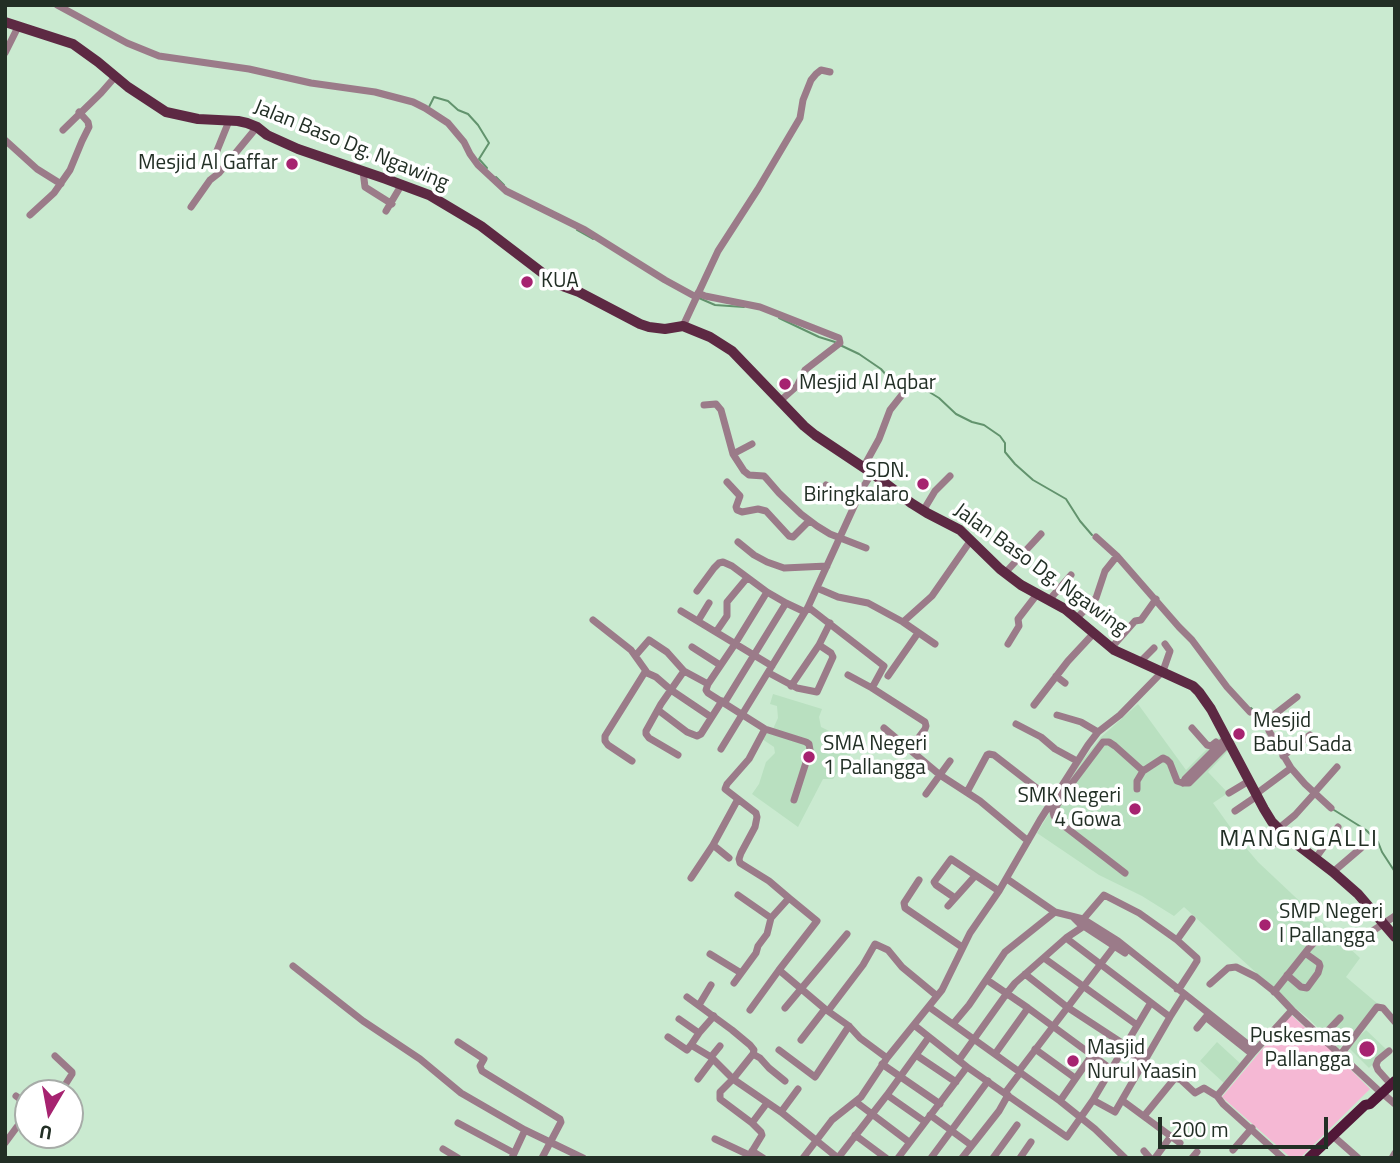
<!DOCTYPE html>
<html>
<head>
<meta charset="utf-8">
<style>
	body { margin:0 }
	#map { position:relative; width:1400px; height:1163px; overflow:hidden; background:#caead0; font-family:"Titillium Web",sans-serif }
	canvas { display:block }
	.frame { position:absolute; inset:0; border:7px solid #222f25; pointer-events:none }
	.north { position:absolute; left:14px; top:1079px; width:70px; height:70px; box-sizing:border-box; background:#fff; border:2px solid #a7aca8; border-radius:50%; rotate:190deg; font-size:19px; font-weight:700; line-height:28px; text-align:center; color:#222f25 }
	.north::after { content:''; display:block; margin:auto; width:24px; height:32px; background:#a62370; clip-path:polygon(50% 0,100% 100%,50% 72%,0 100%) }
	.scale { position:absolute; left:1158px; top:1117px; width:170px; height:32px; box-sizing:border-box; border:4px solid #222f25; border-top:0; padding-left:9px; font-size:21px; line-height:24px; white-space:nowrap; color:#222f25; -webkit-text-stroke:5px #fff; paint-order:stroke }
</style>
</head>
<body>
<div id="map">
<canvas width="1400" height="1163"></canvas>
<div class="frame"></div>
<div class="north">U</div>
<div class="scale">200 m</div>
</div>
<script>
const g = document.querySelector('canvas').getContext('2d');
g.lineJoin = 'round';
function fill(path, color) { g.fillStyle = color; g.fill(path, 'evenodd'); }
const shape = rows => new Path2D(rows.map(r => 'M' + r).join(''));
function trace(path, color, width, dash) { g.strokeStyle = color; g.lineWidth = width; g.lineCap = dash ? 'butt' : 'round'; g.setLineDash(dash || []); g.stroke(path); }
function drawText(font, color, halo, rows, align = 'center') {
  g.font = font + ' "Titillium Web",sans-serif'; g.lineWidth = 7; g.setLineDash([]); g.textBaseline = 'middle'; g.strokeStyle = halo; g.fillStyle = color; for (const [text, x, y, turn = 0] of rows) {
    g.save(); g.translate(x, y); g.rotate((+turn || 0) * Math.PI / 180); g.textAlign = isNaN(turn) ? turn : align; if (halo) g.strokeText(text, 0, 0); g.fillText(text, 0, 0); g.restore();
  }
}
fill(shape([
	[773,694,822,709,819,717,821,727,854,743,855,748,833,779,823,779,798,827,752,794,759,784,766,762,775,753,774,747,762,739,769,727,773,729,778,718,777,706,770,704],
	[1138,704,1186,770,1222,734,1230,749,1208,772,1228,793,1213,803,1241,842,1258,862,1360,958,1346,977,1378,1004,1339,1049,1309,1019,1282,997,1279,991,1273,988,1184,907,1174,916,1142,896,1099,875,1037,833,1082,761,1100,738],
	[1366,1030,1387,1050,1369,1068,1348,1047],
	[1217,1042,1242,1065,1225,1084,1200,1061]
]), '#b9e0c0');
fill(shape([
	[1291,1015,1332,1051,1370,1089,1300,1158,1291,1158,1222,1097]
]), '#f5b8d4');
trace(shape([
	[428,109,434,97,448,101,458,110,468,114,478,125,489,143,479,159,487,168],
	[496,177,504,185],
	[577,230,593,239],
	[699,298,715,305,744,307],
	[779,318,819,337,835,342],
	[840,345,859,354,881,369,887,376,896,380,918,385,939,398,956,414,972,422,984,425,1000,436,1005,443,1005,452,1015,464,1033,480,1066,499,1080,521,1092,535],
	[1251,708,1268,728],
	[1334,810,1366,830,1378,842,1382,852,1395,872]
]), '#62936d', 2);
trace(shape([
	[57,5,127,43,159,56,249,69,311,83,375,92,413,102,425,108,448,123,464,142,470,154,478,165,506,191,585,230,665,280,696,297],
	[5,53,18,27],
	[63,130,101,93,115,77],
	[5,140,37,169,61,184],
	[214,158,229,121],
	[363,171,365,187,392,204],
	[191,207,210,180,219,173,257,127],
	[386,211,402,184],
	[30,215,54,193,70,170,82,141,89,127,88,122,79,112],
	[698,293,705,296,760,307,839,338,840,343,805,370,797,386,780,401],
	[683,326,718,251,758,189,800,118,803,100,811,80,816,74,821,70,830,72],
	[704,405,716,404,721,410,733,454,744,471,749,475,764,476,766,478,779,493,801,514,817,526,830,534,866,548],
	[733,454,752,444],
	[863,468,879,439,890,410,909,386],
	[727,482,740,496,736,507,737,510,742,512,758,509,766,511,789,536,793,537,809,521],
	[826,485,841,495,857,500],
	[923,511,935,491,950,476],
	[1096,537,1117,556],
	[738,542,754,555,767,562,784,568,827,566],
	[1005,573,1041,534],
	[817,588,838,597,868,603,903,622,932,596,971,540],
	[697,591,714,568,719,563,723,562,732,566,767,592,786,603],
	[767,592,735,644,708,684,706,690,708,693,765,729,806,742,809,744,810,750,794,800],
	[1050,599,1071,575],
	[808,607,884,666,872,688,848,675],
	[681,611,772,666],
	[1077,618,1096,598,1105,571,1117,556,1179,627,1192,640,1227,687,1250,712],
	[593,620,631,650,646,671],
	[698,621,709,603],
	[903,622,935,644],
	[716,632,727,616,727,602,747,578],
	[1008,644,1019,626,1018,619,1038,593],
	[692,647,720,665],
	[1112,647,1135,621,1141,620,1156,599],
	[636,655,649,640,667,652,684,671],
	[1140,662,1154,648],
	[769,673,797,688,817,692,833,657,831,653,819,645],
	[888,676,918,633],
	[1056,676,1065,683],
	[791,686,819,645,830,623],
	[872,688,925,722,926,726,925,729,910,749],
	[725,702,786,603,805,612],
	[1034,705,1068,661,1094,633],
	[658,710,687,732,697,736,701,734,722,701],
	[1057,715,1081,722,1098,732],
	[1266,721,1297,697],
	[1016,724,1041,737,1055,749,1077,761],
	[884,728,940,775,980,801,1028,841],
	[1192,728,1207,745,1211,746,1216,742],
	[765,729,749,759,727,784,725,789,756,813,757,817,755,827,741,853,739,859,740,863,769,881,789,898],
	[1269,731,1291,768],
	[721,749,808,607,862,489,872,473],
	[678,755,649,738,646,734,646,731,661,704,684,671,708,684],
	[1283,756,1310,735],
	[632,761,608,745,605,741,605,736,645,672,656,677,671,690,711,717],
	[1183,783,1185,779,1226,738],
	[1137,789,1137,781,1143,771,1163,758,1167,760,1170,763,1177,781,1183,783,1189,783,1229,743],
	[967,792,987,755,989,754,994,755,1052,800],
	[1229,793,1249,781],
	[1314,793,1337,767],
	[926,794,950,761],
	[1256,794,1291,768,1305,784,1331,808],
	[1235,811,1257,796],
	[1278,829,1295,815,1313,795],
	[1276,843,1286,836],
	[713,845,729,858],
	[1315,859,1338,827],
	[1333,872,1361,848],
	[1125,873,1059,822,1054,816,1053,812,1063,795,1103,742,1109,742,1115,746,1143,771],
	[691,878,713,845,738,799],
	[1007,879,1055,912,1083,919,1118,941,1255,1050],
	[919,880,904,903,905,908,962,947],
	[738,895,771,918],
	[955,898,936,885,934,882,951,859,999,891],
	[948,906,975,876],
	[1074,918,1079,923,1125,953],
	[1080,923,1104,895,1139,913,1177,940,1197,958,1197,961,1192,969,1179,989,1177,989],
	[1066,938,1170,1017],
	[1177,940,1192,919],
	[710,954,741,973],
	[1044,958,1137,1025],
	[293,966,363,1021,420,1059,461,1093,525,1130,583,1158],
	[1025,974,1067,1007,1125,1045],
	[1287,975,1301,987,1307,988,1318,973,1320,966,1319,963,1305,953],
	[987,980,1028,1008,1111,1069],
	[734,983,756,953,758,946,767,934,771,918,789,898,817,921,779,970,825,1009,849,1026,860,1038,887,1058],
	[1210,984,1228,968,1236,967,1256,977,1275,992,1292,1010,1252,1054,1217,1096,1223,1104,1283,1158],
	[1274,992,1309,948,1322,934,1327,934,1356,945,1365,936,1395,916],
	[687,997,732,1030,750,1045,754,1050,753,1054,733,1079,720,1092,720,1099,752,1123,767,1103],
	[699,1005,711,985],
	[929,1007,1060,1101,1095,1129,1125,1158],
	[785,1008,847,934],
	[750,1010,779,970],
	[1292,1010,1377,1089],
	[828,1011,863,965,875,944,888,950,902,967,937,996],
	[714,1016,699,1033,691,1045,711,1057,733,1079,781,1112,838,1158,887,1095,929,1037],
	[679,1019,699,1033],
	[1208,1019,1252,1054],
	[953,1024,969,1005,1005,952,1055,912],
	[1197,1028,1206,1017],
	[668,1037,687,1050,691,1045],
	[1322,1037,1340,1018],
	[801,1040,825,1009],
	[458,1042,484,1059,480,1066,482,1071,560,1119,561,1122,542,1158],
	[1123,1048,1145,1063],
	[1035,1049,1075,1078],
	[779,1050,815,1077,849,1026],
	[753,1054,760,1058,769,1068,785,1081],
	[995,1054,1028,1008],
	[1341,1054,1377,1007,1383,1008,1395,1022],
	[916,1055,956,1082],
	[55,1056,72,1072,72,1074,60,1093],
	[711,1057,720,1046],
	[959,1060,1007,993,1015,983,1066,938,1087,924],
	[882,1064,940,1104],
	[967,1067,1067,1137,1093,1100,1150,1004],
	[1019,1071,1116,944],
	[698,1079,713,1059],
	[1387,1080,1378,1070,1376,1065,1378,1060,1389,1051],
	[1005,1093,1020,1073],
	[1382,1093,1395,1104],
	[887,1095,924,1121],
	[16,1096,28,1105],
	[1093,1100,1115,1112,1170,1017,1182,998,1185,995],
	[1060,1101,1092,1055],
	[1123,1101,1180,1143],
	[856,1102,909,1142],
	[781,1112,798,1089],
	[930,1115,971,1145],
	[1144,1116,1175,1078,1181,1080,1195,1093,1204,1088,1217,1096],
	[458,1123,514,1153],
	[855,1135,886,1158],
	[1333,1136,1358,1158],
	[715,1139,749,1155],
	[5,1143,28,1112],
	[443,1149,458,1158],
	[1233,1150,1252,1128],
	[752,1151,763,1158],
	[1144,1151,1150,1158],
	[512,1158,525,1130],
	[748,1158,762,1135,761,1132,752,1123],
	[803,1158,832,1120,861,1097,887,1058,942,990,970,933,999,891,1040,820,1088,745,1098,732,1120,715,1163,671,1170,651,1165,644],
	[898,1158,967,1067,914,1025],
	[931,1158,988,1081],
	[962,1158,999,1111,1008,1095],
	[993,1158,1017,1125],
	[1020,1158,1031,1142],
	[1155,1158,1171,1136],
	[1192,1158,1197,1152],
	[1392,1158,1395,1153]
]), '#9b7b89', 7);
trace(shape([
	[5,22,73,44,98,62,128,87,166,112,198,119,238,121,247,123,257,127,267,135,298,149,386,179,429,195,481,226,557,284,579,292,640,324,649,327,665,329,683,326,710,337,732,351,804,426,815,435,872,473,911,503,927,513,960,530,1000,569,1021,585,1065,609,1114,650,1193,686,1199,692,1211,709,1264,809,1272,822,1286,836,1333,872,1358,894,1395,937]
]), '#5d2943', 10);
trace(shape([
	[1309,1158,1365,1105,1370,1104,1395,1081]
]), '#511838', 10);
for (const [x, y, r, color] of [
	[292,164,7,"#a62370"],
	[527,282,7,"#a62370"],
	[785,384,7,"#a62370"],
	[923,484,7,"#a62370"],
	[1239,734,7,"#a62370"],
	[809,757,7,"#a62370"],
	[1135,809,7,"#a62370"],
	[1265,925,7,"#a62370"],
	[1367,1049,9,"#a62370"],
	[1073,1061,7,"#a62370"]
]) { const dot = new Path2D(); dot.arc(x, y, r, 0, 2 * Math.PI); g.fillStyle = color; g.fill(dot); trace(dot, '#fff', 2.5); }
drawText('21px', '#222f25', '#fff', [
	["Jalan Baso Dg. Ngawing",351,146,22],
	["Jalan Baso Dg. Ngawing",1040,570,36]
]);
drawText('21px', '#222f25', '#fff', [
	["Mesjid Al Gaffar",278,164,"right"],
	["KUA",541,282],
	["Mesjid Al Aqbar",799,384],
	["SDN.",909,472,"right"],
	["Biringkalaro",909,496,"right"],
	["Mesjid",1253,722],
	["Babul Sada",1253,746],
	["SMA Negeri",823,745],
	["1 Pallangga",823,769],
	["SMK Negeri",1121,797,"right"],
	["4 Gowa",1121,821,"right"],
	["SMP Negeri",1279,913],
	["I Pallangga",1279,937],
	["Puskesmas",1351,1037,"right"],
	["Pallangga",1351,1061,"right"],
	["Masjid",1087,1049],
	["Nurul Yaasin",1087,1073]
], 'left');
g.letterSpacing = '2px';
drawText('24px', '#222f25', '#fff', [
	["MANGNGALLI",1299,840]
]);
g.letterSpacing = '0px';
</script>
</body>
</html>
